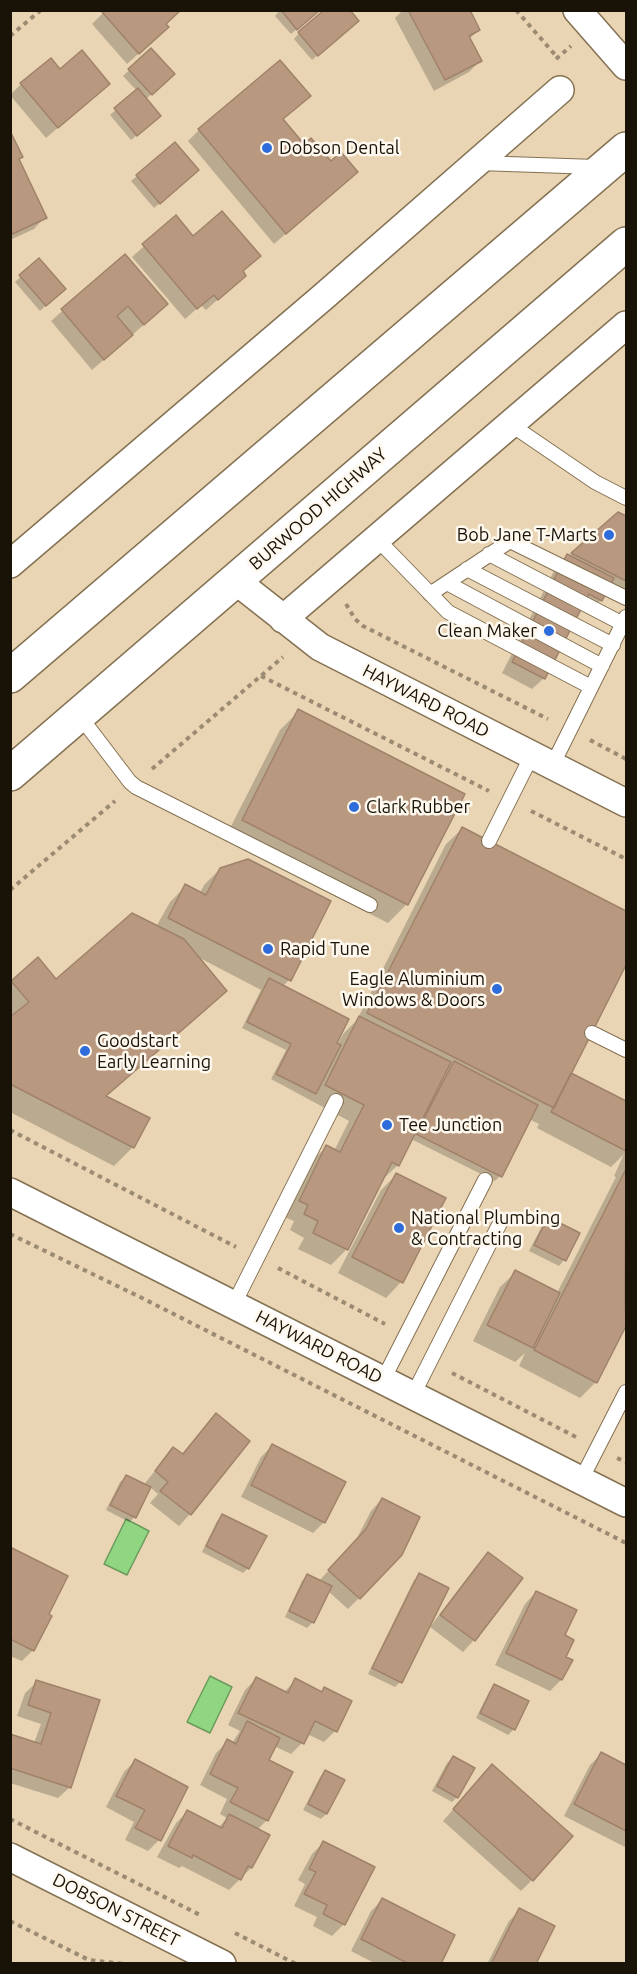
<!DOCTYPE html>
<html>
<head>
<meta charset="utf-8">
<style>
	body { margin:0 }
	#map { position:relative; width:637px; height:1974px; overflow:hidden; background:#e9d5b3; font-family:Ubuntu,sans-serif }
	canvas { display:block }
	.frame { position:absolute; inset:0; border:12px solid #191206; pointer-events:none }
</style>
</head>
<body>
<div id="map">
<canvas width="637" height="1974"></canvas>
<div class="frame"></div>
</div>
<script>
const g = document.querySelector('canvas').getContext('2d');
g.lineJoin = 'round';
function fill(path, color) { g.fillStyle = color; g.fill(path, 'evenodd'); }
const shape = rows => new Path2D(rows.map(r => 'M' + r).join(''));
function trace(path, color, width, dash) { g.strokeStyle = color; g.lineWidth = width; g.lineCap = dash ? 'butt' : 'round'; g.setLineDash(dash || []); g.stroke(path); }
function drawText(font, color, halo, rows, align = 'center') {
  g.font = font + ' Ubuntu,sans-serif'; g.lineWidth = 5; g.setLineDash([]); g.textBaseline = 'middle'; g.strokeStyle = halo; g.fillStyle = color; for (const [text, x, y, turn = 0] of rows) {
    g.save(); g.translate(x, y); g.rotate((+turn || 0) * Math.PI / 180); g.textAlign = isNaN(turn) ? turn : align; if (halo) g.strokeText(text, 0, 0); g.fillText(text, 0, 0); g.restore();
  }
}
const water = shape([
	[126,1519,149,1531,127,1575,104,1564,126,1519],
	[210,1676,232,1687,210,1733,187,1722,210,1676]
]);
fill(water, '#8fd582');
trace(water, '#6c9a5d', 1.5);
fill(shape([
	[106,10,181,10,165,24,156,38,127,64,92,24],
	[280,10,319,10,291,34,275,16],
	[403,10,454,10,479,30,469,39,481,60,469,72,434,91,395,18],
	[352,27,312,60,294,39,299,33],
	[151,50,173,74,145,100,153,121,131,140,110,115,137,91,123,76],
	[60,71,108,84,46,138,10,95,21,84],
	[282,120,304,146,331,163,356,172,274,244,188,141,199,130],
	[10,134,17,160,45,217,34,229,10,240],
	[137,176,192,176,154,208,131,181],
	[176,217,193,238,244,276,206,310,201,305,185,319,132,257],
	[125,256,155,315,92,370,51,321],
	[39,260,58,294,40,311,15,282],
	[619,514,626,518,626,605,604,593,601,600,590,611,581,607,544,678,532,689,502,673,556,567],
	[299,711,407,904,388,923,224,840,280,730],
	[462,829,626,912,626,962,569,1074,626,1103,626,1292,623,1299,626,1301,626,1323,596,1382,580,1398,519,1366,525,1353,515,1362,473,1341,500,1287,516,1272,557,1293,616,1177,614,1176,624,1154,611,1167,537,1128,539,1124,529,1119,500,1176,495,1181,411,1139,398,1165,382,1180,347,1249,331,1265,298,1249,304,1238,290,1230,294,1221,284,1217,310,1163,326,1147,334,1151,349,1121,271,1079,286,1050,242,1028,261,990,196,956,225,991,206,1010,105,1097,133,1147,114,1166,10,1112,10,984,38,959,56,981,156,927,170,902,186,886,200,893,204,885,220,869,329,901,289,980,282,987,337,1045,343,1034,357,1020,446,844],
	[397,1174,401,1282,386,1298,338,1273,381,1190],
	[548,1219,578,1234,564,1260,559,1266,529,1251,543,1224],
	[216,1415,248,1441,190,1514,179,1526,150,1503,158,1494,145,1483,173,1449,181,1455],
	[272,1446,324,1522,313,1533,241,1497,261,1457],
	[126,1477,135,1517,129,1522,106,1510,120,1482],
	[382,1499,359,1598,348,1609,328,1591,313,1622,307,1628,285,1617,302,1581,308,1575,319,1581,355,1542,371,1511],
	[223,1516,248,1568,243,1573,202,1552,217,1521],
	[10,1549,47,1615,33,1650,22,1661,10,1656],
	[488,1554,521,1579,474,1640,463,1652,430,1627,477,1565],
	[420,1575,400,1682,395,1687,368,1674,414,1580],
	[536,1592,563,1636,561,1680,550,1691,495,1665,525,1604],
	[256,1679,284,1692,296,1680,321,1693,324,1689,335,1731,324,1742,307,1734,302,1743,291,1754,274,1746,267,1760,291,1772,266,1821,257,1830,268,1836,251,1868,229,1890,182,1866,179,1868,157,1857,176,1823,187,1812,218,1828,227,1818,220,1814,227,1799,200,1785,216,1753,228,1741,232,1743,240,1731,228,1725,245,1690],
	[37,1682,98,1701,70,1787,58,1798,10,1783,10,1735,34,1743,41,1724,17,1716,25,1693],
	[494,1686,514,1729,508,1735,476,1718,489,1692],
	[601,1754,626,1766,625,1847,564,1816,590,1765],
	[453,1757,457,1797,452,1802,432,1791,447,1763],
	[135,1761,159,1840,148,1851,125,1840,134,1822,106,1807,124,1772],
	[325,1771,326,1814,321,1819,303,1810,320,1777],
	[481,1778,532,1880,521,1891,443,1821],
	[323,1843,373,1868,344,1924,332,1936,313,1926,317,1917,294,1906,305,1884,298,1880,312,1854],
	[382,1900,439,1964,376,1964,351,1951,371,1911],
	[520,1910,534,1964,487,1964,509,1921]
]), '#0003');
const building = shape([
	[104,10,181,10,166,24,169,27,139,54,102,12,104,10],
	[281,10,320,10,297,30,281,10],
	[324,10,350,10,359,21,318,56,298,32,324,10],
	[408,10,470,10,480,30,469,36,482,61,445,80,408,10],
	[151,48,175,74,152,95,128,69,151,48],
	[82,50,110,84,58,128,20,83,51,58,60,69,82,50],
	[280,60,311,96,283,119,304,144,311,138,331,161,341,152,358,172,286,234,198,129,280,60],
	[138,88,161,116,137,136,114,108,138,88],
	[10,131,23,157,19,159,47,218,10,235,10,131],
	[175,142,199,170,160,204,136,175,175,142],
	[222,211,261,256,243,271,246,276,218,300,214,295,197,309,142,244,176,215,193,236,222,211],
	[125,254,168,304,144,325,128,306,117,316,133,335,104,360,61,309,125,254],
	[39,258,66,289,46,306,19,275,39,258],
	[618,512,626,516,626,581,571,553,618,512],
	[567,554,614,578,602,601,589,594,545,679,512,662,567,554],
	[298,709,465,794,408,905,242,820,298,709],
	[462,827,626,911,626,965,554,1108,367,1013,462,827],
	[248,859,331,901,291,981,168,918,185,884,206,895,220,868,248,859],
	[132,913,184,939,227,991,106,1096,150,1118,134,1148,10,1084,10,1017,29,1002,11,981,38,957,56,979,132,913],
	[269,978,349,1019,337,1043,341,1045,316,1094,276,1074,291,1044,247,1022,269,978],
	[359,1016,451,1062,399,1166,392,1162,348,1250,313,1233,318,1221,304,1214,308,1205,299,1201,326,1145,340,1152,364,1105,325,1085,359,1016],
	[454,1061,538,1105,502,1177,416,1134,454,1061],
	[571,1073,626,1101,626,1151,551,1112,571,1073],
	[626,1169,625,1299,626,1326,597,1383,534,1350,626,1169],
	[396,1173,446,1198,403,1283,352,1257,396,1173],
	[548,1217,580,1233,566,1261,534,1245,548,1217],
	[515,1270,560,1293,533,1348,487,1325,515,1270],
	[216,1413,250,1441,191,1515,160,1491,168,1482,155,1471,173,1447,183,1454,216,1413],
	[272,1444,346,1482,325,1523,251,1485,272,1444],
	[126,1475,151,1487,136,1518,110,1505,126,1475],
	[382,1498,420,1517,402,1555,360,1599,328,1570,366,1529,382,1498],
	[222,1514,267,1536,249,1569,206,1546,222,1514],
	[10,1547,68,1576,49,1614,52,1616,34,1651,10,1639,10,1547],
	[488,1552,523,1578,475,1641,440,1615,488,1552],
	[419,1573,449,1588,402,1683,372,1668,419,1573],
	[307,1574,332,1586,314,1623,289,1611,307,1574],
	[536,1591,577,1610,565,1635,574,1640,566,1657,573,1660,562,1680,506,1653,536,1591],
	[256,1677,288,1693,295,1678,322,1692,324,1687,352,1701,337,1732,315,1721,304,1744,238,1713,256,1677],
	[36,1680,100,1700,71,1788,10,1768,10,1734,41,1744,51,1713,28,1705,36,1680],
	[494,1684,529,1701,515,1730,480,1713,494,1684],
	[247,1721,280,1738,269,1760,293,1772,268,1821,230,1802,238,1788,210,1774,227,1739,236,1744,247,1721],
	[601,1752,626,1765,626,1831,574,1804,601,1752],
	[453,1756,475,1768,458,1798,437,1786,453,1756],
	[135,1759,188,1787,161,1841,135,1828,145,1810,116,1796,135,1759],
	[492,1764,573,1836,533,1881,453,1809,492,1764],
	[325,1770,345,1780,327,1814,308,1804,325,1770],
	[187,1810,222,1828,229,1814,270,1835,252,1868,248,1866,241,1880,193,1855,192,1858,168,1846,187,1810],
	[323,1841,375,1867,345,1925,323,1914,327,1905,304,1894,316,1872,309,1869,323,1841],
	[382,1898,455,1935,441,1964,409,1964,361,1939,382,1898],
	[519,1908,555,1926,536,1964,491,1964,519,1908]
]);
fill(building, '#b89980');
trace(building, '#a0826a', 1.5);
const service = shape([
	[478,163,596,167],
	[510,424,595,482,626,498],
	[377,539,448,612,591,687],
	[489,554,623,624],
	[467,569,613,645],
	[447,583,602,666],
	[430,594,510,541,626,598],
	[79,715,130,782,136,787,370,905],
	[552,766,626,617],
	[489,841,532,755],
	[592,1033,626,1050],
	[234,1304,336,1101],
	[383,1380,485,1180],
	[413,1395,500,1223],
	[581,1480,626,1392]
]);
const minor = shape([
	[577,10,626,66],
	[10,564,323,297,560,90],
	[236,581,320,647,626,803],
	[283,619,626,325],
	[10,1192,626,1503],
	[10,1857,222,1964]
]);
const trunk = shape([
	[10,676,626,149],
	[10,774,626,244]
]);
trace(service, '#847152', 16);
trace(minor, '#847152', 30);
trace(trunk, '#847152', 36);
trace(shape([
	[516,10,557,57],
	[10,36,41,10],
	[556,59,571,46],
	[346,604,355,619,363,626,548,719],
	[261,676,489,791],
	[590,740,626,759],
	[152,769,283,657],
	[531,811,626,859],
	[10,890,115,801],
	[10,1130,236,1247],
	[10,1234,142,1298,626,1543],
	[278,1268,385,1324],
	[452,1373,576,1437],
	[617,1458,626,1462],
	[10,1819,202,1916],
	[10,1921,89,1960,124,1964],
	[235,1933,296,1964]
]), '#9b8b72', 4, [4.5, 4.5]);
trace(service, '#fff', 14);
trace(minor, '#fff', 27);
trace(trunk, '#fff', 33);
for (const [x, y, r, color] of [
	[267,148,6,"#2d6cda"],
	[609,535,6,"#2d6cda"],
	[549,631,6,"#2d6cda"],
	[354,807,6,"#2d6cda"],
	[268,949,6,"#2d6cda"],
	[497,989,6,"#2d6cda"],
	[85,1051,6,"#2d6cda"],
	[387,1125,6,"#2d6cda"],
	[399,1228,6,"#2d6cda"]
]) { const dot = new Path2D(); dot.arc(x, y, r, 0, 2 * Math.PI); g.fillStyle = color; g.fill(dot); trace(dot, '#fef8ee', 2); }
drawText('18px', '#191206', '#fef8ee', [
	["Dobson Dental",279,148],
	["Bob Jane T-Marts",597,535,"right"],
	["Clean Maker",537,631,"right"],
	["Clark Rubber",366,807],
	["Rapid Tune",280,949],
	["Eagle Aluminium",485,979,"right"],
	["Windows & Doors",485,1000,"right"],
	["Goodstart",97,1041],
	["Early Learning",97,1062],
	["Tee Junction",399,1125],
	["National Plumbing",411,1218],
	["& Contracting",411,1239]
], 'left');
drawText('18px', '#191206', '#fef8ee', [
	["BURWOOD HIGHWAY",318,509,-41],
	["HAYWARD ROAD",426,701,27],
	["HAYWARD ROAD",319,1347,27],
	["DOBSON STREET",116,1910,27]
]);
</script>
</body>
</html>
